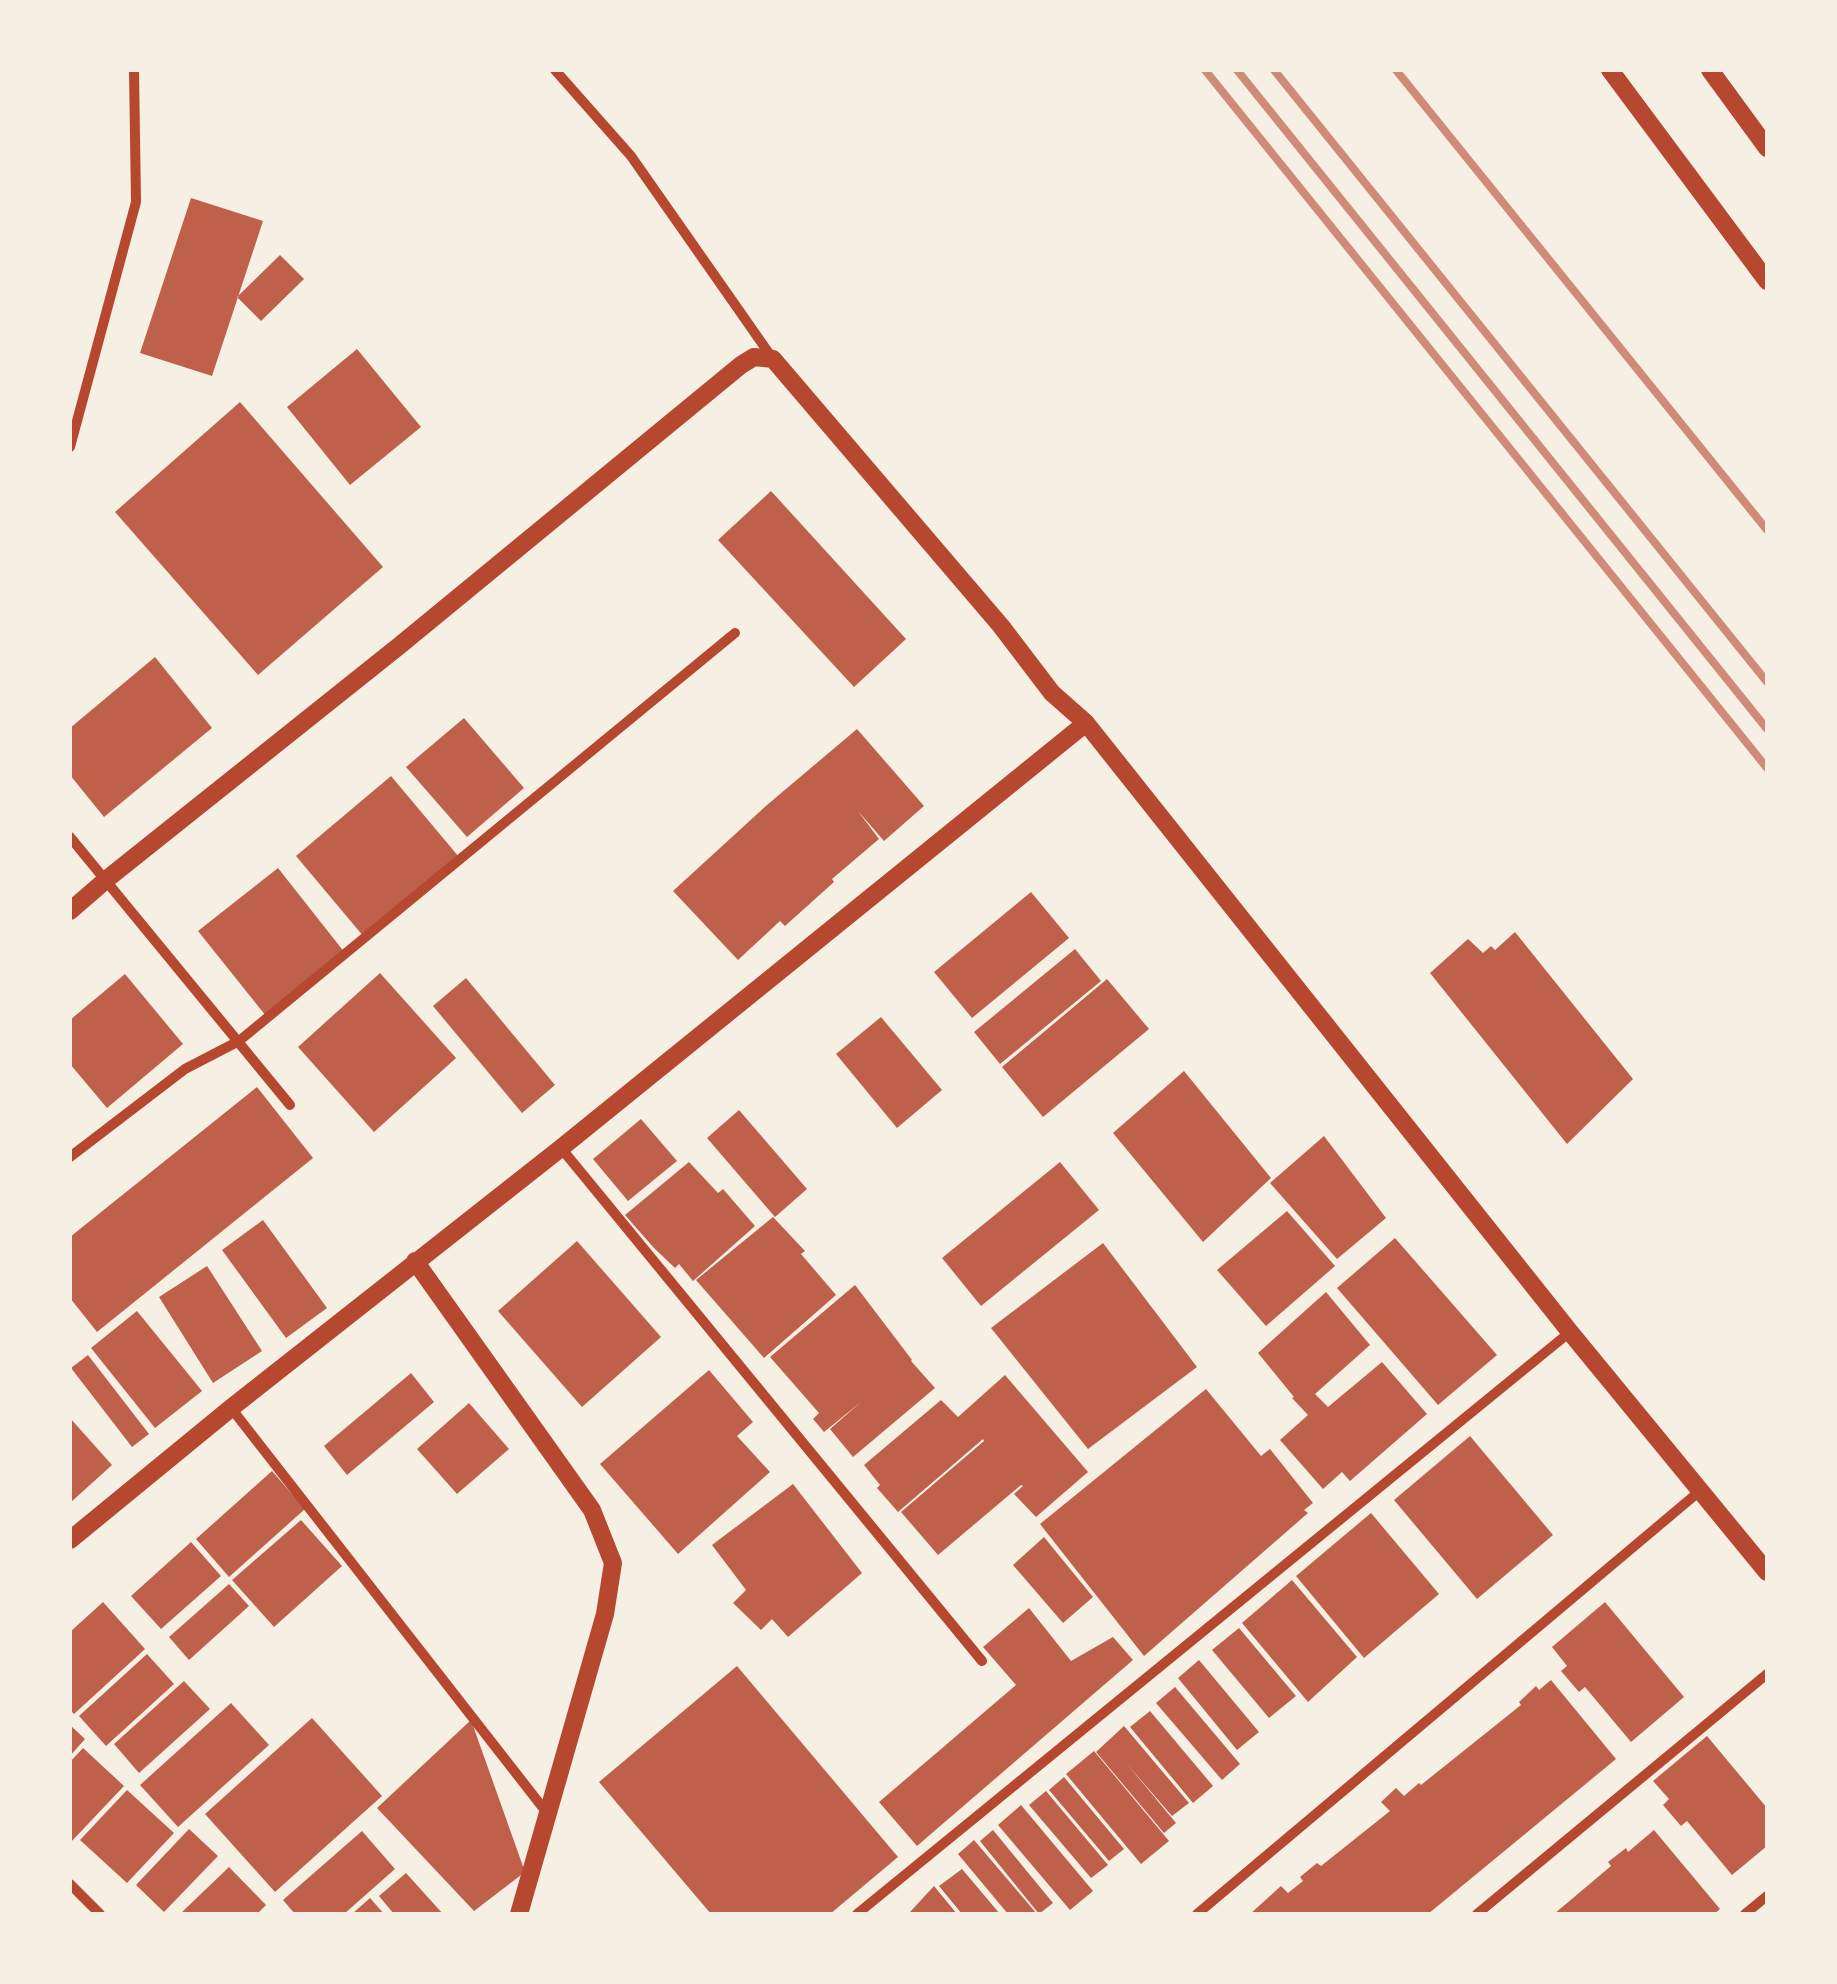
<!DOCTYPE html>
<html>
<head>
<meta charset="utf-8">
<style>
	body { margin:0 }
	#map { position:relative; width:1837px; height:1984px; overflow:hidden; background:#f6efe4; font-family:"Space Grotesk",sans-serif }
	canvas { display:block }
	.frame { position:absolute; inset:0; border:72px solid #f6efe4; pointer-events:none }
</style>
</head>
<body>
<div id="map">
<canvas width="1837" height="1984"></canvas>
<div class="frame"></div>
</div>
<script>
const g = document.querySelector('canvas').getContext('2d');
g.lineJoin = 'round';
function fill(path, color) { g.fillStyle = color; g.fill(path, 'evenodd'); }
const shape = rows => new Path2D(rows.map(r => 'M' + r).join(''));
function trace(path, color, width, dash) { g.strokeStyle = color; g.lineWidth = width; g.lineCap = dash ? 'butt' : 'round'; g.setLineDash(dash || []); g.stroke(path); }
fill(shape([
	[191,198,263,221,212,376,140,353],
	[280,255,304,279,261,321,237,297],
	[357,349,421,427,350,485,287,407],
	[240,402,383,567,258,675,115,512],
	[771,491,906,639,854,687,718,540],
	[155,657,212,728,104,817,70,775,70,728],
	[464,718,524,788,467,837,406,767],
	[857,729,924,806,884,841,858,811,879,839,832,879,834,882,785,926,780,921,738,960,673,891,767,805],
	[391,776,459,857,364,937,296,856],
	[278,868,345,953,266,1016,198,931],
	[1031,892,1069,938,972,1018,934,972],
	[1515,932,1633,1079,1567,1144,1430,973,1468,939,1483,953,1491,946,1495,950],
	[1075,949,1101,981,1000,1064,974,1032],
	[380,973,456,1058,374,1132,298,1047],
	[125,974,183,1044,107,1108,70,1064,70,1020],
	[466,978,555,1085,522,1113,433,1006],
	[1107,979,1149,1029,1043,1117,1002,1067],
	[881,1017,942,1090,897,1128,836,1054],
	[1184,1071,1271,1178,1203,1242,1113,1133],
	[257,1087,313,1158,97,1332,70,1298,70,1237],
	[739,1110,807,1189,775,1217,707,1138],
	[641,1119,677,1161,628,1201,593,1159],
	[1324,1136,1386,1218,1337,1259,1270,1183],
	[689,1162,718,1193,723,1189,755,1226,693,1281,679,1264,675,1268,654,1248,625,1215],
	[1060,1162,1099,1210,981,1306,942,1258],
	[1287,1211,1335,1266,1266,1326,1217,1270],
	[773,1217,805,1251,801,1254,836,1295,764,1358,696,1280],
	[263,1220,327,1308,286,1338,222,1250],
	[1395,1238,1497,1355,1438,1405,1337,1288],
	[577,1241,661,1337,582,1407,498,1311],
	[1103,1243,1197,1367,1088,1449,991,1328],
	[207,1266,262,1351,213,1383,159,1297],
	[855,1285,912,1360,911,1361,935,1388,853,1457,830,1429,861,1402,824,1432,813,1419,819,1413,770,1357],
	[1326,1292,1370,1345,1315,1394,1328,1407,1382,1362,1427,1414,1350,1481,1342,1472,1323,1489,1280,1440,1308,1415,1292,1398,1294,1397,1258,1353],
	[137,1311,202,1391,155,1428,91,1348],
	[88,1355,149,1434,132,1447,71,1368],
	[709,1370,753,1422,737,1436,770,1472,678,1554,600,1464],
	[411,1373,434,1402,347,1475,324,1446],
	[1005,1375,1088,1472,1036,1517,1014,1494,1023,1486,1021,1485,938,1555,901,1512,984,1441,983,1439,898,1512,877,1488,880,1485,864,1465,941,1400,958,1417],
	[1206,1389,1261,1456,1270,1449,1313,1503,1304,1510,1308,1513,1144,1656,1040,1524],
	[469,1403,509,1449,457,1494,417,1449],
	[70,1418,112,1465,70,1503],
	[1470,1436,1553,1535,1477,1599,1394,1500],
	[272,1471,305,1509,229,1577,196,1539],
	[793,1484,862,1573,788,1637,772,1619,761,1630,733,1603,746,1590,712,1545],
	[1371,1513,1439,1594,1364,1658,1296,1576],
	[301,1520,342,1566,274,1627,232,1580],
	[1044,1537,1093,1597,1063,1623,1013,1565],
	[191,1542,221,1576,161,1629,131,1596],
	[1292,1580,1357,1657,1308,1702,1242,1623],
	[229,1584,249,1606,189,1660,169,1637],
	[103,1602,145,1649,74,1714,70,1710,70,1632],
	[1605,1602,1684,1697,1631,1742,1585,1687,1579,1692,1561,1671,1567,1666,1552,1647],
	[1029,1608,1071,1661,1113,1637,1133,1660,917,1846,879,1802,1016,1685,983,1647],
	[1239,1628,1296,1696,1269,1718,1212,1650],
	[147,1654,174,1684,106,1746,79,1716],
	[1199,1660,1259,1732,1237,1750,1178,1678],
	[737,1666,898,1857,830,1914,711,1914,599,1782],
	[1551,1680,1616,1759,1428,1914,1250,1914,1281,1886,1288,1893,1303,1881,1300,1877,1317,1863,1321,1866,1390,1811,1381,1802,1396,1788,1404,1796,1419,1783,1421,1785,1521,1705,1519,1702,1536,1686,1539,1690],
	[184,1681,210,1709,139,1773,114,1744],
	[1175,1687,1240,1764,1222,1780,1156,1703],
	[231,1703,269,1745,178,1827,140,1785],
	[1150,1711,1213,1786,1193,1803,1130,1727],
	[312,1718,382,1796,275,1892,205,1814],
	[471,1720,525,1872,474,1911,377,1808],
	[70,1725,85,1739,70,1756],
	[1124,1726,1189,1803,1172,1816,1127,1764,1176,1823,1164,1833,1096,1752],
	[1707,1736,1767,1808,1767,1846,1732,1875,1687,1821,1681,1826,1663,1805,1669,1799,1653,1781],
	[83,1748,124,1786,70,1843,70,1762],
	[1094,1751,1169,1841,1141,1864,1066,1774],
	[1064,1777,1124,1849,1109,1861,1049,1790],
	[127,1790,174,1833,127,1883,80,1840],
	[1046,1791,1108,1865,1091,1878,1029,1805],
	[1021,1805,1093,1891,1070,1910,998,1825],
	[189,1829,218,1856,164,1912,136,1885],
	[993,1830,1053,1903,1039,1914,980,1841],
	[1654,1830,1720,1909,1714,1914,1554,1914,1611,1866,1608,1862,1626,1848,1628,1852],
	[362,1831,395,1869,344,1914,295,1914,283,1900],
	[974,1840,1037,1914,1008,1914,958,1854],
	[229,1867,266,1905,257,1914,180,1914],
	[962,1869,1000,1914,962,1914,939,1886],
	[406,1873,443,1914,394,1914,379,1896],
	[934,1886,957,1914,912,1914,910,1912],
	[370,1898,384,1914,352,1914]
]), '#bf614a');
trace(shape([
	[555,70,631,156,773,359],
	[70,447,136,202,134,70],
	[70,837,290,1105],
	[561,1148,982,1661],
	[70,1157,185,1069,239,1041,735,633],
	[231,1408,547,1813],
	[70,1884,100,1914],
	[857,1914,1570,1332],
	[1197,1914,1701,1490],
	[1477,1914,1767,1674],
	[1745,1914,1767,1896]
]), '#b5482f', 10);
trace(shape([
	[1610,70,1767,281],
	[1710,70,1767,148],
	[70,911,107,879,399,646,741,365,754,357,773,359,1001,626,1052,693,1086,723,1570,1332,1767,1572],
	[415,1261,592,1510,613,1563,605,1614,519,1914],
	[70,1540,231,1408,561,1148,1086,723]
]), '#b5482f', 18);
trace(shape([
	[1205,70,1767,768],
	[1237,70,1767,729],
	[1274,70,1767,682],
	[1396,70,1767,530]
]), '#cf8b77', 8);
</script>
</body>
</html>
